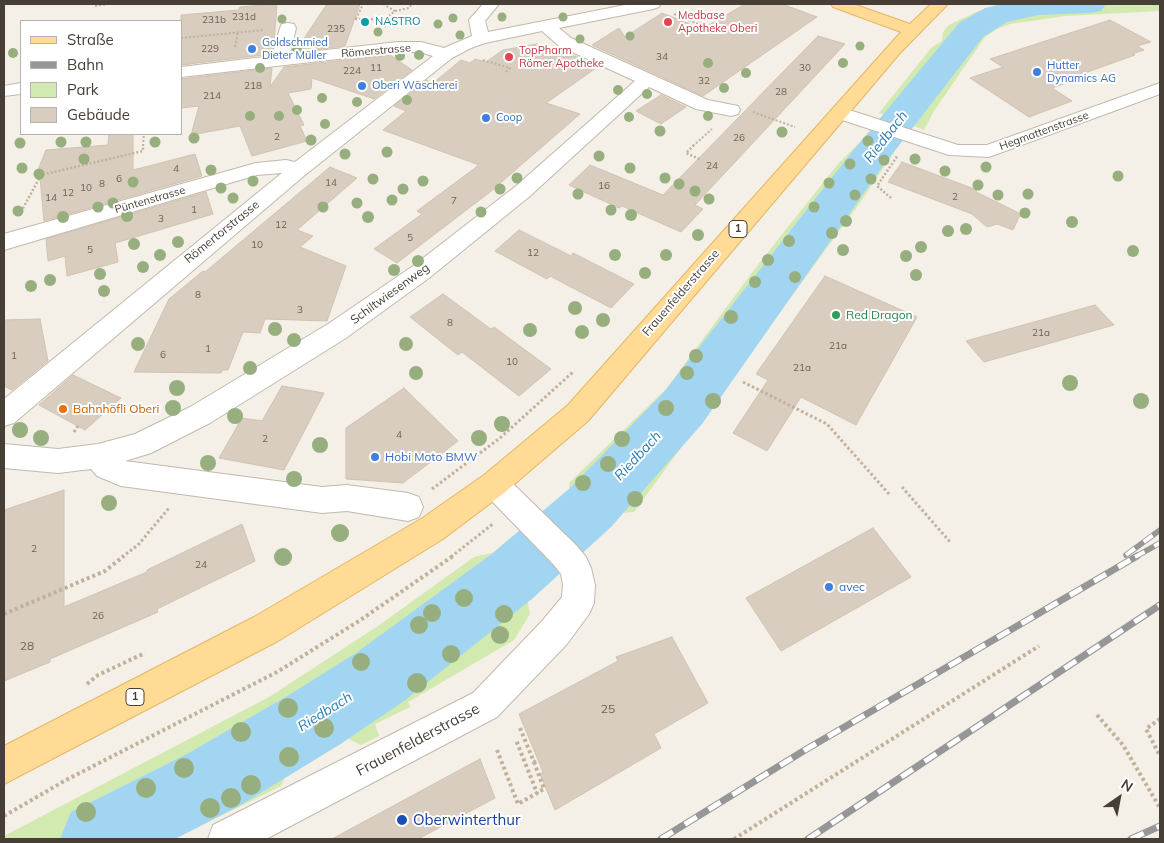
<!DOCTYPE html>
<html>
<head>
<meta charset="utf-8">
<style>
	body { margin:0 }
	#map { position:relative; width:1164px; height:843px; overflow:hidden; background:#f4efe7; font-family:Mulish,sans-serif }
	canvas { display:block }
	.frame { position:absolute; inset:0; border:5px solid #473f36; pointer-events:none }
	.legend { position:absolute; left:20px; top:20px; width:162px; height:115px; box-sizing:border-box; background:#fff; border:1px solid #b5b2af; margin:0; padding:6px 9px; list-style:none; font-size:15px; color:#473f36 }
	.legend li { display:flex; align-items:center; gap:10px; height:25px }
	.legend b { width:25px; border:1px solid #b5b2af }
	.north { position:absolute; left:1094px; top:773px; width:50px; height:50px; -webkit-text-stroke:4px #fff; paint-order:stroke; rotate:33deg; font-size:14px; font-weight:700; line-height:20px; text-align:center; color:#473f36 }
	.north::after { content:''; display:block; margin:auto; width:18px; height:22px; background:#473f36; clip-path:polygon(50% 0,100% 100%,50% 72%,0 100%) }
</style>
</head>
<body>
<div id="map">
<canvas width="1164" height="843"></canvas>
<div class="frame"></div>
<ul class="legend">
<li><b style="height:6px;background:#ffdb95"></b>Straße</li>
<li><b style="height:6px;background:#969696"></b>Bahn</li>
<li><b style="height:14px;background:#d2e9af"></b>Park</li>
<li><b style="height:14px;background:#d9cdbf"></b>Gebäude</li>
</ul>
<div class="north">N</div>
</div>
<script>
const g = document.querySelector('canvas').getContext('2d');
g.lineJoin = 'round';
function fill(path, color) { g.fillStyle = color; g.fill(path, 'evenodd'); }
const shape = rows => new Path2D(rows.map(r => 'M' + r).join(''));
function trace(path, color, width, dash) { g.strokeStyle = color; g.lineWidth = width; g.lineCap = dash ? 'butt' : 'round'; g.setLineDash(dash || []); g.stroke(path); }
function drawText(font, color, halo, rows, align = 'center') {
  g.font = font + ' Mulish,sans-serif'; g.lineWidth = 4; g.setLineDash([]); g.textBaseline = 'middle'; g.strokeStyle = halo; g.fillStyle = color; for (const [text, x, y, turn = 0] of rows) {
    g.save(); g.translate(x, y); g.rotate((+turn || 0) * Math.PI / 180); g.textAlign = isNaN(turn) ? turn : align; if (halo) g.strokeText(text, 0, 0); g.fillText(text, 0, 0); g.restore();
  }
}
fill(shape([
	[1001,4,1160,4,1160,11,1065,16,1010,24,997,29,985,37,934,111,924,130,879,113,932,47,942,41,943,32,949,25,976,12],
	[866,136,892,145,895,151,859,204,634,512,598,515,569,488,570,482,666,389,757,266,838,164],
	[492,553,521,583,528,604,530,614,514,640,408,702,410,707,375,724,379,736,361,745,347,738,289,768,281,786,174,839,4,839,4,836,269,697,378,626,474,557]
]), '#d2e9af');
fill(shape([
	[1002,4,1106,4,1101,11,1090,13,1038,15,1007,22,983,37,880,170,702,424,611,527,533,598,404,701,339,745,239,806,175,839,60,839,71,812,187,754,289,695,356,653,489,556,569,489,664,392,852,152,959,23,985,8,1002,4]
]), '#a2d5f2');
const building = shape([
	[277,4,274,43,271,54,181,65,181,15,239,10,240,7,277,4],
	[327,4,360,4,345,46,295,52,327,4],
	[745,4,782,4,817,17,703,96,592,45,619,28,625,37,662,13,702,29,745,4],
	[1110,20,1151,42,1137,46,1144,50,1132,54,1135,55,1071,78,1075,80,1052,88,1072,101,1029,117,970,78,1003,67,990,59,1110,20],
	[818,36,845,44,695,205,703,209,681,232,622,206,619,208,569,185,590,165,663,195,818,36],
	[537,44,565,56,575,56,599,66,546,103,580,114,490,192,397,263,374,249,422,214,417,211,479,165,383,130,406,111,394,106,427,80,432,84,461,60,470,63,475,59,486,62,503,50,537,44],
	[390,55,412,70,374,99,312,78,311,89,288,93,304,125,300,126,307,141,252,156,240,126,191,135,199,106,181,108,181,79,272,68,270,87,284,67,390,55],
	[661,95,686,107,661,124,636,111,661,95],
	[109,134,133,134,133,170,195,154,202,176,44,221,39,167,46,150,108,145,109,134],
	[902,162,977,190,976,192,1023,215,1019,217,1013,230,997,224,987,227,972,214,888,182,902,162],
	[330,167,357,178,297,230,313,236,300,247,346,266,327,321,265,319,260,333,243,332,228,370,222,370,221,373,134,372,169,299,203,271,205,272,330,167],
	[206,192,213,214,115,243,118,262,67,276,65,256,48,261,46,239,206,192],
	[519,230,571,256,573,253,634,284,611,308,550,276,547,279,495,251,519,230],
	[825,276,917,317,856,425,801,397,767,451,733,433,768,380,756,374,825,276],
	[443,294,491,329,494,327,551,369,519,396,462,352,458,355,410,317,443,294],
	[1095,305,1114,325,984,362,966,341,1095,305],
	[40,319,48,361,12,390,4,386,4,320,40,319],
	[73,375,121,398,85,430,39,405,73,375],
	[282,386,324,393,284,470,219,458,242,418,262,421,282,386],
	[404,388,458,441,403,483,346,479,346,428,404,388],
	[64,490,64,607,147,572,147,570,242,524,255,561,157,609,158,612,50,659,50,662,4,681,4,510,64,490],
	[873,528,911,577,781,651,746,598,873,528],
	[672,637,708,703,654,734,661,748,555,810,540,774,543,772,519,714,618,661,616,657,672,637],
	[480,759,495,798,418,839,332,839,480,759]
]);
fill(building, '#d9cdbf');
trace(building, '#d0c2af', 1);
const minor = shape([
	[483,4,499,4,485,21,488,32,630,4,661,4,659,7,653,9,559,28,571,38,708,100,738,106,740,110,738,114,731,116,696,109,649,87,530,196,429,278,346,338,210,423,151,453,125,461,322,487,347,485,408,493,419,497,423,507,419,517,408,521,347,511,322,513,121,486,97,476,91,469,58,473,4,468,4,444,58,449,98,444,135,434,190,407,328,324,413,266,516,186,635,81,559,46,542,31,485,43,471,48,452,58,305,175,14,423,4,426,4,399,282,173,257,175,4,250,4,234,256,163,286,160,295,162,433,56,420,52,398,52,181,77,181,67,272,56,280,28,282,24,288,23,294,24,296,28,290,54,398,42,421,42,444,48,472,36,469,20,483,4],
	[21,83,21,94,4,96,4,86,21,83],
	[1160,83,1160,94,989,157,949,155,833,117,830,113,833,109,840,107,958,145,987,145,1160,83],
	[494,471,504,475,576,545,586,557,591,568,595,585,594,603,589,614,567,644,497,717,266,839,208,839,213,825,473,693,543,620,562,597,563,585,561,574,554,565,484,493,479,484,484,475,494,471]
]);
const major = shape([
	[831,4,853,4,910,24,931,4,948,4,900,53,588,421,504,493,443,539,278,641,4,784,4,746,254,617,421,519,484,475,568,405,901,32,833,7,831,4]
]);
trace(minor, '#c2b9ac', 2);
trace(major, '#e6b763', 2);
trace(shape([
	[383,4,395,11,385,19],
	[95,6,108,4],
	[395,11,409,8,412,4],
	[674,14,698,24,712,16],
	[714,15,721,18],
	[355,19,384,19,391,22],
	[356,19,363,4],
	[371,19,386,27],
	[181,38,263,30],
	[235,47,238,32],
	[483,60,510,68,505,73],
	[753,112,795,127],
	[143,146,144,134],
	[693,146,712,129]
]), '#c1b19a', 2, [2, 2]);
trace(shape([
	[694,145,686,153,699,159],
	[891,198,877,186,898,155],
	[21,212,41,175,143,151,143,145]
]), '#c1b19a', 2.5, [2, 2]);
trace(shape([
	[743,382,827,424,889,494],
	[74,432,78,426],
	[902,487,951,543],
	[432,489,500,438,573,372],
	[122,557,138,545,169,508],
	[451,557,494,523]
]), '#c1b19a', 3, [2.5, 2.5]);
trace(shape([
	[4,614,105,571,124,556],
	[87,684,98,675,145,653],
	[1097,715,1123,745,1160,808],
	[1160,719,1146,729,1160,756],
	[520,728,534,762,538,760],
	[497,750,518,804,537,793,516,740],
	[534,762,544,789,537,793],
	[4,816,66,780,277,672,359,621,453,556],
	[734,839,1039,646]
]), '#c1b19a', 4, [3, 3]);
fill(minor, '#fff');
fill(major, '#ffdb95');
const railFar1 = shape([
	[1126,555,1160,530],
	[1135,557,1160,543]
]);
const rail = shape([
	[661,839,805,750,1137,556],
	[808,839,1160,605],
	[1131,839,1160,826]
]);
trace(railFar1, '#969696', 5.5);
trace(rail, '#969696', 7);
trace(railFar1, '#fff', 4, [11]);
trace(rail, '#fff', 5, [14]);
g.fillStyle = '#97af7e';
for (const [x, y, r] of [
	[502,17,4.5],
	[563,17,4.5],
	[453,18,4.5],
	[282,19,4.5],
	[438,24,4.5],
	[378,32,4.5],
	[460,35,4.5],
	[630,36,4.5],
	[580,39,4.5],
	[860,46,4.5],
	[297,50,5],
	[13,53,5],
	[419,55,5],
	[400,56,5],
	[708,63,5],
	[843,63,5],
	[260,68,5],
	[746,73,5],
	[724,88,5],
	[618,90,5],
	[647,94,5],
	[322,98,5],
	[407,100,5],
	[357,102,5],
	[297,110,5],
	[250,116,5],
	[279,116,5],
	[708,116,5],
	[629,117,5],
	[325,124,5],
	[660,131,5.5],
	[782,132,5.5],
	[194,138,5.5],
	[311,140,5.5],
	[868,141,5.5],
	[61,142,5.5],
	[86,142,5.5],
	[155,142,5.5],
	[20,143,5.5],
	[387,152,5.5],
	[345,154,5.5],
	[599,156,5.5],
	[84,159,5.5],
	[915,159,5.5],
	[884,160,5.5],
	[850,164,5.5],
	[986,167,5.5],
	[22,168,5.5],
	[630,168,5.5],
	[211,170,5.5],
	[945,171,5.5],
	[39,174,5.5],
	[1118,176,5.5],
	[517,178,5.5],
	[665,178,5.5],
	[373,179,5.5],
	[871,179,5.5],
	[253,181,5.5],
	[423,181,5.5],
	[133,182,5.5],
	[829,183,5.5],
	[679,184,5.5],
	[978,185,5.5],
	[221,188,5.5],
	[403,189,5.5],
	[500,189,5.5],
	[695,191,5.5],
	[578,194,5.5],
	[1028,194,5.5],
	[855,195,5.5],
	[998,195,5.5],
	[233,198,5.5],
	[709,199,5.5],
	[392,200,5.5],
	[113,203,5.5],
	[357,203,5.5],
	[98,207,5.5],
	[323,207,5.5],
	[814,207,5.5],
	[611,210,5.5],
	[18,211,5.5],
	[481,212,5.5],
	[1025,213,5.5],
	[631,215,6],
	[127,216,6],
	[63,217,6],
	[368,217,6],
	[846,221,6],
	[1072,222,6],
	[966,229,6],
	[948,231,6],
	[832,233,6],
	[698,235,6],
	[789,241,6],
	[178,242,6],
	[134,244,6],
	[921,247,6],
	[843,250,6],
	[1133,251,6],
	[160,255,6],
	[615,255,6],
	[666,255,6],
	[906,256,6],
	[768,260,6],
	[418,261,6],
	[143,267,6],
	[394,270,6],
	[645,273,6],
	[100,274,6],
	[916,275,6],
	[795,277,6],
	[50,280,6],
	[755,282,6],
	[31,286,6],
	[104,291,6],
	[575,308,7],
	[731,317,7],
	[603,320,7],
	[275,329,7],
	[530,330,7],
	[582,332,7],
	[294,340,7],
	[138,344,7],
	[406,344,7],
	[696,356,7],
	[250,368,7],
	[416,373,7],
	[687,373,7],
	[1070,383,8],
	[177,388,8],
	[713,401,8],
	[1141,401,8],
	[173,408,8],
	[666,408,8],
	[235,416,8],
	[502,424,8],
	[20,430,8],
	[41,438,8],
	[479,438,8],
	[622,439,8],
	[320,445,8],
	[208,463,8],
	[608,464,8],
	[294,479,8],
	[583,483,8],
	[635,499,8],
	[109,503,8],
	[340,533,9],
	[283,557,9],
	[464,598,9],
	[432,613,9],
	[504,614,9],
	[419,625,9],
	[500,635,9],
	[451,654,9],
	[361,662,9],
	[417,683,10],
	[288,708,10],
	[324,728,10],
	[241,732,10],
	[289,757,10],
	[184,768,10],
	[251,785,10],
	[146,788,10],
	[231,798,10],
	[210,808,10],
	[86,812,10]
]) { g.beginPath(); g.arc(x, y, r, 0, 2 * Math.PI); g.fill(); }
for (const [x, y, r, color] of [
	[365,22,5,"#0f9aa8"],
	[668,22,5,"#e0444e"],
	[252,49,5,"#3f7fe0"],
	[509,57,5,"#e0444e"],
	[1037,72,5,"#3f7fe0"],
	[362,86,5,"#3f7fe0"],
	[486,118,5,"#3f7fe0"],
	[836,315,5,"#2e9e5b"],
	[63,409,5,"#e8710a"],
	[375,457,5,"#3f7fe0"],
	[829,587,5,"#3f7fe0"],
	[402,820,6,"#1a4fb4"]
]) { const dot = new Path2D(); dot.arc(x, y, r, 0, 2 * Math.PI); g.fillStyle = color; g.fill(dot); trace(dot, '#fff', 2); }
drawText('10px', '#6c6258', null, [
	["231d",244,17],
	["231b",214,20],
	["235",336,29],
	["229",210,49],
	["34",662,57],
	["11",376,68],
	["30",805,68],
	["224",352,71],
	["32",704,81],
	["218",253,86],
	["28",781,92],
	["214",212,96],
	["2",277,137],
	["26",739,138],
	["24",712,166],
	["4",176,169],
	["6",119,179],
	["14",331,183],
	["8",102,184],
	["16",604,186],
	["10",86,188],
	["12",68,193],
	["2",955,197],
	["14",51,198],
	["7",454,201],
	["1",194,210],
	["3",161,219],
	["12",281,225],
	["5",410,238],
	["10",257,245],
	["5",90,250],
	["12",533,253],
	["8",198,295],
	["3",300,310],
	["8",450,323],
	["21a",1041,333],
	["21a",838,346],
	["1",208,349],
	["6",163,355],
	["1",14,356],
	["10",512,362],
	["21a",802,368],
	["4",399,435],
	["2",265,439],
	["2",34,549],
	["24",201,565],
	["26",98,616]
]);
drawText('11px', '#be3a42', '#fff', [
	["Medbase",678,16],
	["Apotheke Oberi",678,29],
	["TopPharm",519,51],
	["Römer Apotheke",519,64]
], 'left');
drawText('11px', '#0d838f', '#fff', [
	["NASTRO",375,22]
], 'left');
drawText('11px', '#366cbe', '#fff', [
	["Goldschmied",262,43],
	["Dieter Müller",262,56],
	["Hutter",1047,66],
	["Dynamics AG",1047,79],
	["Oberi Wäscherei",372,86],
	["Coop",496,118]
], 'left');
drawText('11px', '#473f36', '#fff', [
	["Römerstrasse",376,51,-5],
	["Hegmattenstrasse",1044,131,-20],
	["Püntenstrasse",150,200,-16]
]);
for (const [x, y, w] of [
	[738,229,18],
	[135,697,18]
]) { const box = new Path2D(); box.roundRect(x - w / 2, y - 8.5, w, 17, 4); g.fillStyle = '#fff'; g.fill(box); trace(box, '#473f36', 1); }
drawText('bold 11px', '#473f36', null, [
	["1",738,229],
	["1",135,697]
]);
drawText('12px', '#473f36', '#fff', [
	["Römertorstrasse",222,232,-39],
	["Frauenfelderstrasse",681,293,-49],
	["Schiltwiesenweg",390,294,-36]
]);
drawText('12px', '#27864d', '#fff', [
	["Red Dragon",846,315]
], 'left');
drawText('12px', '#c56008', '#fff', [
	["Bahnhöfli Oberi",73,409]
], 'left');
drawText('12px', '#366cbe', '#fff', [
	["Hobi Moto BMW",385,457],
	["avec",839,587]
], 'left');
drawText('12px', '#6c6258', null, [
	["28",27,646],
	["25",608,709]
]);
drawText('italic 14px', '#2c7dad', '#fff', [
	["Riedbach",886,137,-52],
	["Riedbach",638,456,-47],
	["Riedbach",325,712,-32]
]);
drawText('15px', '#473f36', '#fff', [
	["Frauenfelderstrasse",418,740,-28]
]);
drawText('15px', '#164399', '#fff', [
	["Oberwinterthur",413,820]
], 'left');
</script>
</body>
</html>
